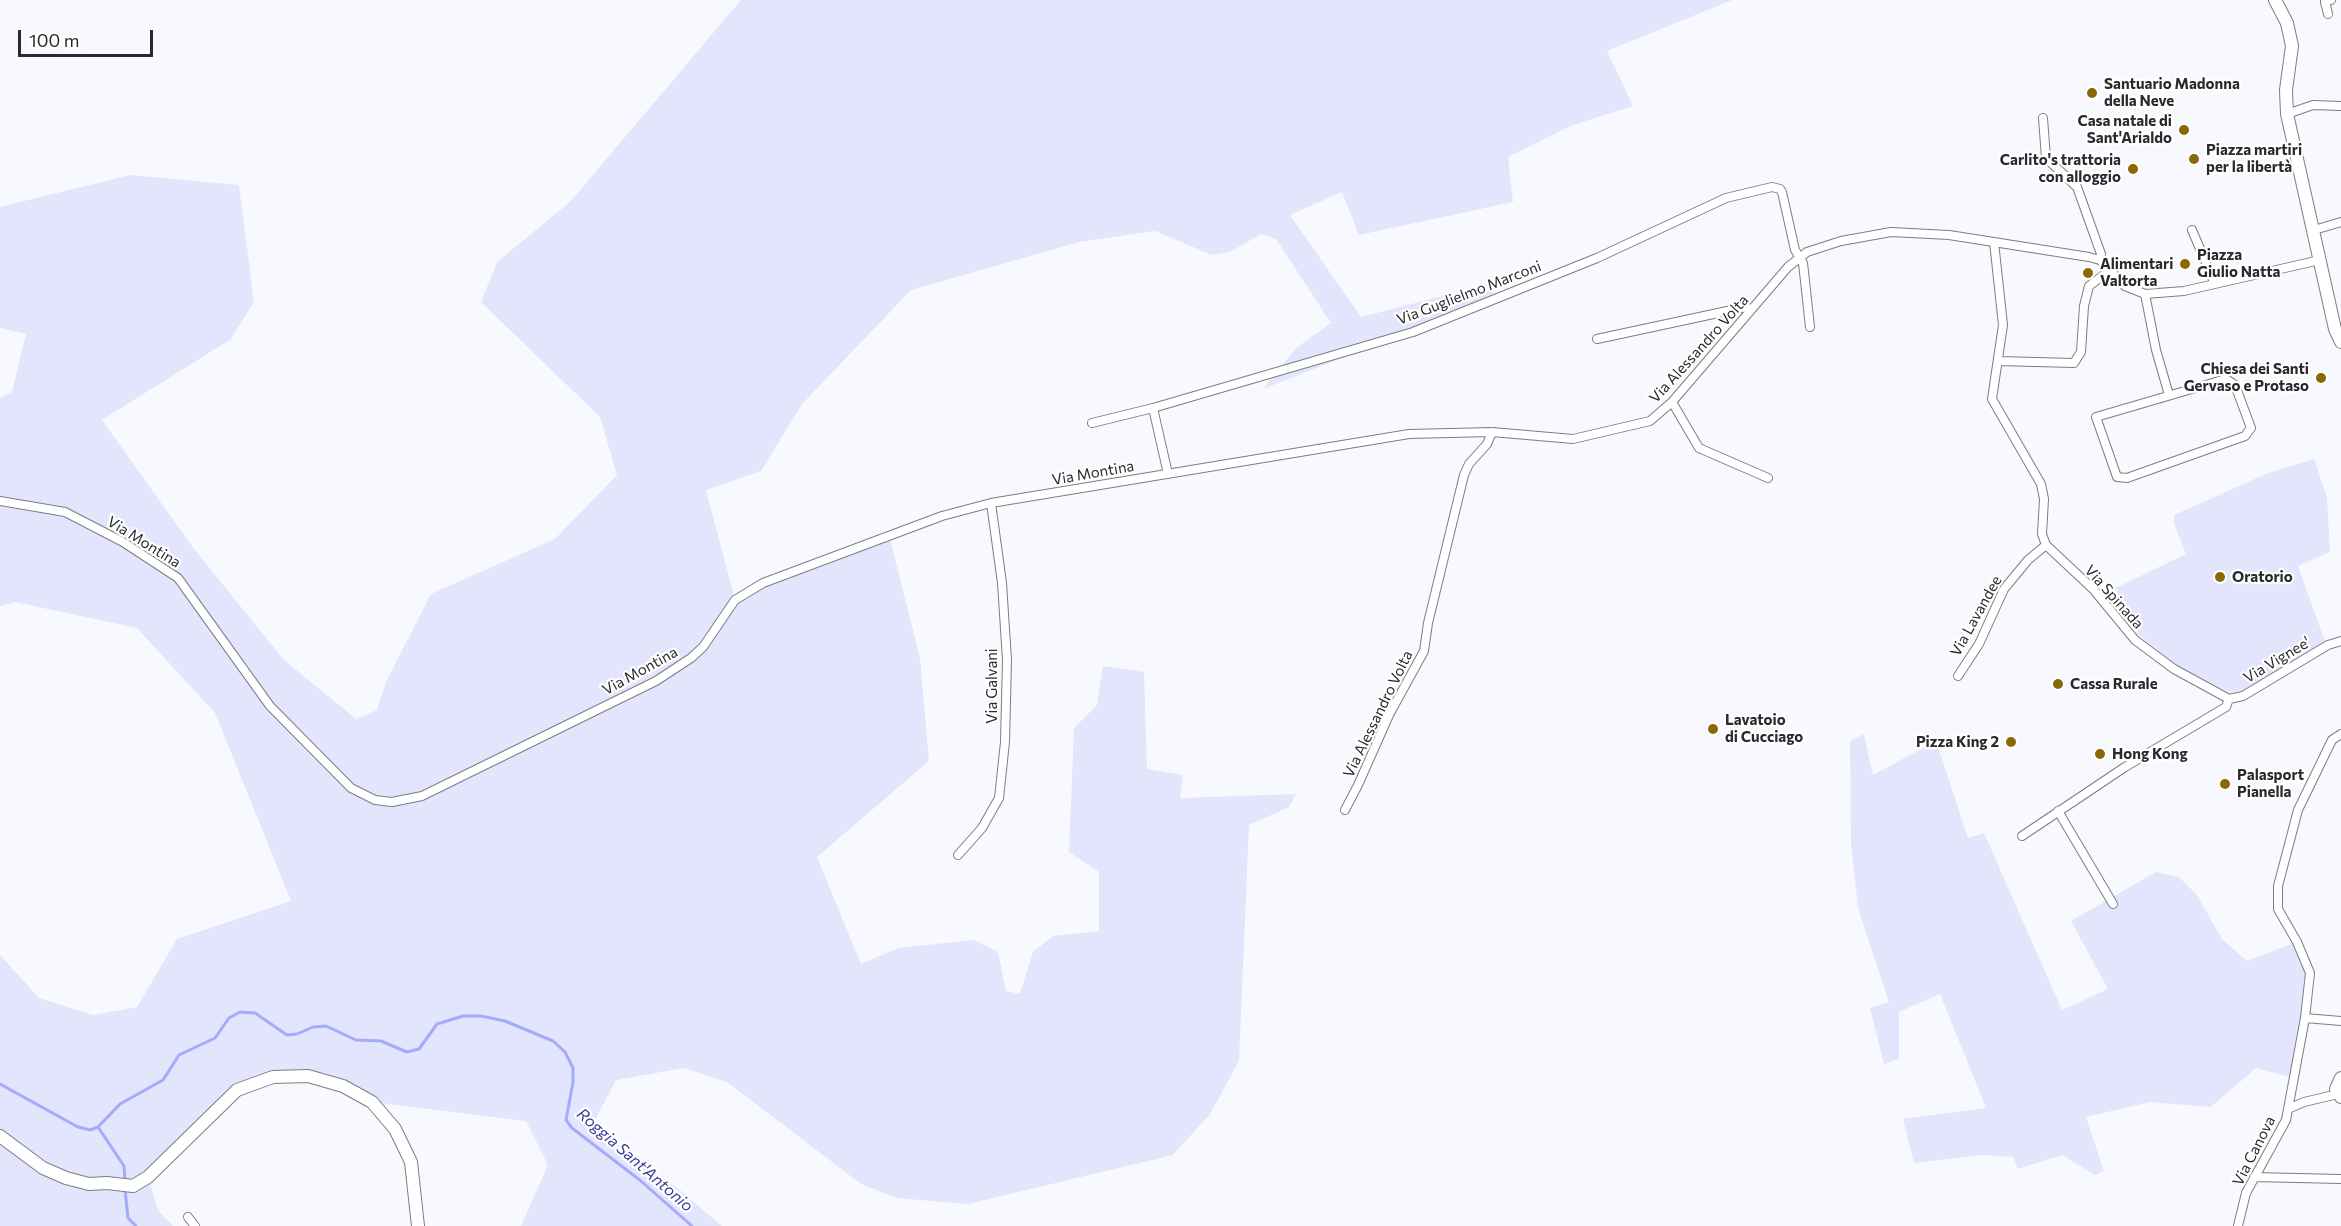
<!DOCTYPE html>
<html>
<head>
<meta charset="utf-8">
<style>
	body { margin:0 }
	#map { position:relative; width:2341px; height:1226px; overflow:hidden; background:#f8f9ff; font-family:Commissioner,sans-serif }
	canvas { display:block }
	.scale { position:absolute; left:18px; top:30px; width:135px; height:27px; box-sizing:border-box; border:3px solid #2a2a2d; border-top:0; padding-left:8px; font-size:18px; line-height:21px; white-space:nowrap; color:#2a2a2d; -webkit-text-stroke:4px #fff; paint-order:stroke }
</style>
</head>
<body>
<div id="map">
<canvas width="2341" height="1226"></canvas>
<div class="scale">100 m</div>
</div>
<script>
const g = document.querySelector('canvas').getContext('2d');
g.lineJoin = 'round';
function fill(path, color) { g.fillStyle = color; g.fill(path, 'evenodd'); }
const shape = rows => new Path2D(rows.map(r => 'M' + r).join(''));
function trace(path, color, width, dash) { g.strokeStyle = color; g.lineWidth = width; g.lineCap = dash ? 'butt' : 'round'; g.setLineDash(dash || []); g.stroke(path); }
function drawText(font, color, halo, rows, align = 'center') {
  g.font = font + ' Commissioner,sans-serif'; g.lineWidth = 4.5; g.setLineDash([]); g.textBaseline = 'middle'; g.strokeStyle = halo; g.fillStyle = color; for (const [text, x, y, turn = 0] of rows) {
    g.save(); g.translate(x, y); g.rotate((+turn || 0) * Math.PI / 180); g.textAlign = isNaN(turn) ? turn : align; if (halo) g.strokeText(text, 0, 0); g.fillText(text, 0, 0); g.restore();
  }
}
fill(shape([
	[741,0,1732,0,1607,51,1633,106,1573,125,1508,157,1513,202,1359,235,1342,192,1290,215,1361,317,1478,287,1500,296,1263,389,1296,348,1331,323,1276,239,1261,234,1230,252,1212,255,1155,231,1079,242,911,290,802,404,761,471,706,490,735,600,763,583,889,535,920,658,929,761,817,857,861,964,898,948,974,940,998,952,1006,991,1020,994,1033,952,1053,936,1099,931,1099,872,1069,852,1074,728,1097,705,1103,666,1144,672,1147,769,1183,775,1180,798,1296,794,1289,807,1249,825,1239,1061,1210,1114,1173,1155,968,1204,896,1198,861,1184,727,1082,684,1068,616,1080,592,1126,681,1191,722,1226,521,1226,548,1165,526,1121,372,1102,308,1076,237,1090,148,1177,158,1210,173,1226,0,1226,0,955,39,998,93,1015,137,1007,177,939,291,901,215,713,137,628,15,602,0,606,0,398,12,392,26,334,0,328,0,207,130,175,239,185,254,302,231,339,102,420,194,549,284,660,356,719,377,710,386,682,431,594,555,539,617,475,600,417,481,302,497,262,570,202],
	[2314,459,2327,498,2330,552,2298,566,2326,644,2242,691,2231,692,2224,690,2176,665,2138,634,2124,614,2116,588,2186,554,2174,524,2174,515,2268,473],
	[1864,734,1873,775,1936,741,1968,838,1984,833,2062,1010,2108,989,2071,921,2156,872,2179,877,2197,895,2222,939,2247,961,2297,942,2310,973,2294,1078,2256,1068,2211,1107,2150,1102,2086,1117,2104,1171,2095,1175,2062,1155,2018,1169,2013,1157,1982,1155,1914,1163,1903,1119,1986,1108,1940,994,1899,1012,1899,1059,1884,1064,1870,1008,1889,1002,1858,908,1851,843,1850,741]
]), '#e2e5fb');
trace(shape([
	[0,1084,78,1127,90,1130,98,1127,120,1104,163,1080,179,1055,215,1038,229,1018,240,1012,255,1013,287,1035,297,1034,313,1027,326,1026,356,1040,381,1041,407,1052,419,1049,437,1024,463,1016,481,1016,505,1021,553,1041,565,1052,573,1068,573,1082,566,1120,572,1128,641,1181,692,1226],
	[98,1127,124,1166,125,1180],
	[125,1190,128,1218,136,1226]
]), '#a4abfc', 3);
const minor = shape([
	[2328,14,2325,2,2331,0],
	[2287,114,2313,105,2341,106],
	[2043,118,2046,158,2077,187,2101,254,2100,260],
	[2192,230,2215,284],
	[2314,230,2341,222],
	[1994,242,2003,325,1992,399,2041,484,2044,499,2042,534,2046,545,2093,589,2135,640,2174,669,2229,699],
	[2145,294,2156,350,2169,395],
	[1597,339,1746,307,1751,310],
	[1998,361,2074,363,2081,352,2084,306,2089,286,2109,271],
	[2226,379,2235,385,2251,428,2245,436,2127,478,2117,477,2096,417,2226,379],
	[1672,402,1699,448,1768,478],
	[1153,408,1168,474],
	[1092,423,1153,408,1413,332,1597,258,1726,198,1772,187,1780,189,1782,192,1795,250,1803,263,1810,327],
	[0,501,65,512,123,542,178,578,270,706,351,788,375,800,392,802,422,796,656,681,691,658,703,647,735,600,763,583,942,516,991,503,1409,434,1492,432,1573,439,1650,421,1672,402,1788,267,1807,252,1841,241,1891,232,1949,235,2089,257,2100,260,2125,286,2145,294,2184,291,2320,260],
	[1958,676,1979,644,2004,589,2028,560,2046,545],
	[2229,699,2243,696,2328,645,2341,641],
	[1345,810,1358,785,1390,713,1424,651,1428,623,1464,475,1469,464,1487,444,1492,432],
	[2058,811,2113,904],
	[2022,836,2125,767,2226,707,2229,699],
	[958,855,982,828,999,798,1005,742,1007,660,1002,583,991,503],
	[2305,1018,2341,1021],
	[2288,1109,2304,1102,2338,1094],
	[2254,1177,2341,1179],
	[188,1217,195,1226],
	[2238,1226,2246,1193,2286,1120,2305,1018,2310,973,2297,942,2278,909,2278,886,2298,810,2332,740,2341,734]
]);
const secondary = shape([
	[2275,0,2287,23,2292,46,2286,90,2287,114,2335,329,2341,342],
	[2341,1078,2336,1089,2341,1097],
	[0,1136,43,1168,66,1178,89,1184,107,1183,133,1186,148,1177,237,1090,273,1077,308,1076,343,1086,372,1102,395,1129,411,1162,418,1226]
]);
trace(minor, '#7c7d84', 10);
trace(secondary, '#7c7d84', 14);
trace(minor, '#fff', 8);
trace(secondary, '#fff', 12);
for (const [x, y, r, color] of [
	[2092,93,6,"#896907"],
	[2184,130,6,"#896907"],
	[2194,159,6,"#896907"],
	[2133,169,6,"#896907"],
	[2185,264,6,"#896907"],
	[2088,273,6,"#896907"],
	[2321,378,6,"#896907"],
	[2220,577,6,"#896907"],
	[2058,684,6,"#896907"],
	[1713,729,6,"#896907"],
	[2011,742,6,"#896907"],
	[2100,754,6,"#896907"],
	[2225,784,6,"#896907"]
]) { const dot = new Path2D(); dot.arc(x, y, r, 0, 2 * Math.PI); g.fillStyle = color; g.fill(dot); trace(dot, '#fff', 2); }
drawText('bold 15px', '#2a2a2d', '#fff', [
	["Santuario Madonna",2104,84],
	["della Neve",2104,101],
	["Casa natale di",2172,121,"right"],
	["Sant'Arialdo",2172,138,"right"],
	["Piazza martiri",2206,150],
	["per la libertà",2206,167],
	["Carlito's trattoria",2121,160,"right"],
	["con alloggio",2121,177,"right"],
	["Piazza",2197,255],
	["Giulio Natta",2197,272],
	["Alimentari",2100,264],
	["Valtorta",2100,281],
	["Chiesa dei Santi",2309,369,"right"],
	["Gervaso e Protaso",2309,386,"right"],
	["Oratorio",2232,577],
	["Cassa Rurale",2070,684],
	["Lavatoio",1725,720],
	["di Cucciago",1725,737],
	["Pizza King 2",1999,742,"right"],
	["Hong Kong",2112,754],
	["Palasport",2237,775],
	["Pianella",2237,792]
], 'left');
drawText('15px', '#2a2a2d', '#fff', [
	["Via Guglielmo Marconi",1469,293,-21],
	["Via Alessandro Volta",1699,349,-48],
	["Via Montina",1093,473,-10],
	["Via Montina",144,542,32],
	["Via Spinada",2114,597,48],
	["Via Lavandee",1976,616,-61],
	["Via Vignee'",2277,660,-31],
	["Via Montina",640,671,-29],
	["Via Galvani",992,686,-90],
	["Via Alessandro Volta",1378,714,-64],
	["Via Canova",2254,1151,-63]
]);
drawText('italic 16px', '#3d3a95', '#fff', [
	["Roggia Sant'Antonio",635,1160,41]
]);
</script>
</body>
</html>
